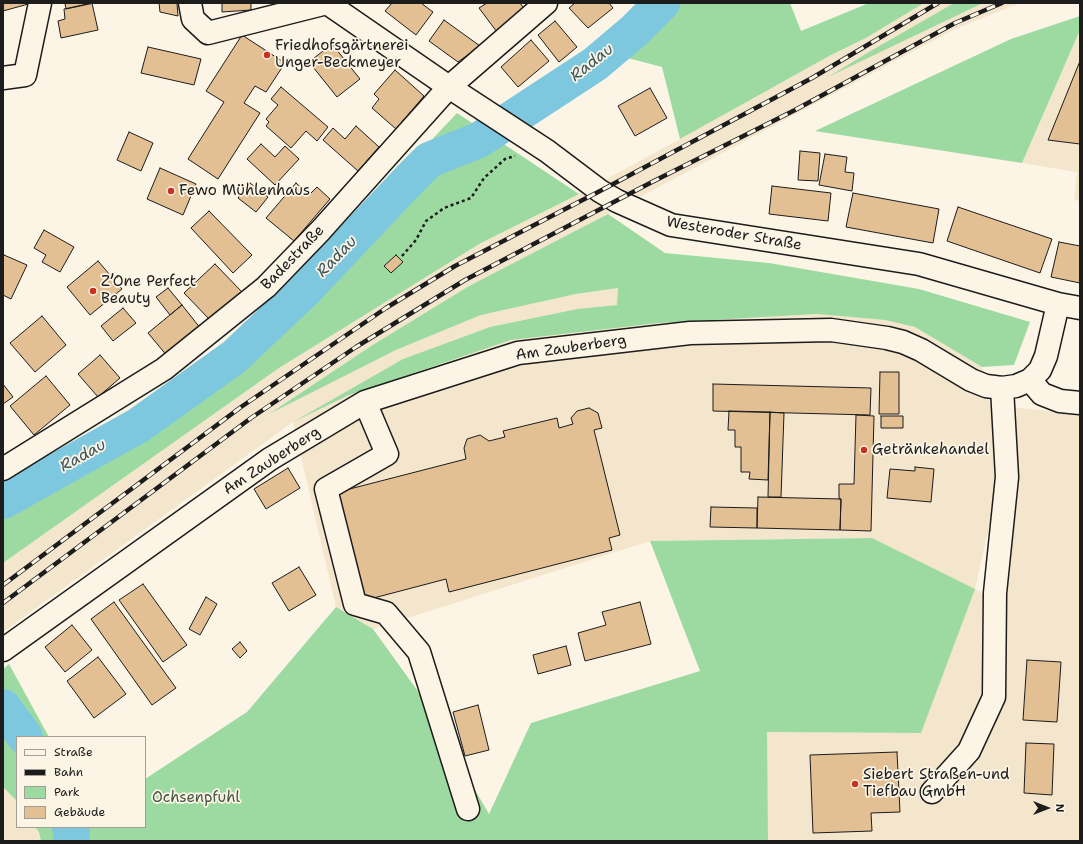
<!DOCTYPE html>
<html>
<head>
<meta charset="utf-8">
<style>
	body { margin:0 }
	#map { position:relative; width:1083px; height:844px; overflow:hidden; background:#fcf5e5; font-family:"Shantell Sans",sans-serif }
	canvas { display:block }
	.frame { position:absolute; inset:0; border:4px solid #1c1c1c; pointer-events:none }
	.legend { position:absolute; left:16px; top:736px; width:130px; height:92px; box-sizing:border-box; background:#fcf5e5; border:1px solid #a29e95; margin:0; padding:5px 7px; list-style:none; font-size:12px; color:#1c1c1c }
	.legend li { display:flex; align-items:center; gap:8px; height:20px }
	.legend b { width:20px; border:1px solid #a29e95 }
	.north { position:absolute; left:1027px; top:788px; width:40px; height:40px; -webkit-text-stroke:3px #fcf5e5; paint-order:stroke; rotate:90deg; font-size:11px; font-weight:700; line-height:16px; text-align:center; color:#1c1c1c }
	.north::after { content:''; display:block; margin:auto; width:14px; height:18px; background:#1c1c1c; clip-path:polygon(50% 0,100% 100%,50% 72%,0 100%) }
</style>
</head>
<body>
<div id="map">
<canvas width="1083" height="844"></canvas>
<div class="frame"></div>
<ul class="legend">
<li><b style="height:5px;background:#fcf5e5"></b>Straße</li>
<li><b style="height:5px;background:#1c1c1c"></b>Bahn</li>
<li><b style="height:11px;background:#9ddaa1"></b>Park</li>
<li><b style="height:11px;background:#e3bf94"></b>Gebäude</li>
</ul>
<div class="north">N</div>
</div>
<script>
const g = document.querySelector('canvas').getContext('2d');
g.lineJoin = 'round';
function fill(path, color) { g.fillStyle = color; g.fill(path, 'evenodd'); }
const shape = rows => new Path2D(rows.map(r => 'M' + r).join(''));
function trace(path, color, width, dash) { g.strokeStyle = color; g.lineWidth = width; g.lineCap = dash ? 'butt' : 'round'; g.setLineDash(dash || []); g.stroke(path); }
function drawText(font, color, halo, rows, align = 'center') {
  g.font = font + ' "Shantell Sans",sans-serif'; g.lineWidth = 3.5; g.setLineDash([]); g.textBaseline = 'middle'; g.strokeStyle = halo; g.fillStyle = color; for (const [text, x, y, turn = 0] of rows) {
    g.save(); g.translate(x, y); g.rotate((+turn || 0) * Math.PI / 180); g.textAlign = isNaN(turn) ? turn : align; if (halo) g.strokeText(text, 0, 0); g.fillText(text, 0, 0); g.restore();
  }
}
fill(shape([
	[924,3,954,3,874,49,983,3,1020,3,955,29,608,214,469,286,371,346,273,411,396,350,481,315,576,294,618,288,618,305,577,309,490,327,403,359,300,418,349,395,511,340,659,323,817,314,885,320,915,327,982,367,991,408,996,496,975,589,1001,605,1010,407,1080,414,1080,841,768,841,766,732,921,733,872,538,650,541,373,629,336,607,293,422,3,632,3,563,279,368,481,243,579,194,680,139,831,55,866,38],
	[1080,30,1080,201,1074,200,1077,172,1022,163],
	[3,787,17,801,17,827,35,827,39,832,41,841,3,841]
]), '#f4e5cd');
fill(shape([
	[672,3,790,3,801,31,869,3,924,3,866,38,831,55,680,139,662,67,620,56],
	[954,3,983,3,828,77,874,49],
	[1080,16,1080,30,1022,163,815,131,1011,39],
	[457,113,579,194,481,243,279,368,3,563,3,495,161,398,259,323],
	[608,214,665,253,769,263,919,289,1030,322,1014,365,982,367,915,327,885,320,817,314,659,323,511,340,349,395,293,422,403,359,490,327,577,309,617,305,618,288,576,294,481,315,396,350,269,414,371,346,469,286],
	[872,538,975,589,921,733,767,732,768,841,41,841,39,832,35,827,145,827,145,779,247,712,336,607,373,629,417,690,489,814,531,723,700,671,650,541],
	[9,664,49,737,17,737,17,801,3,787,3,669]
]), '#9ddaa1');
trace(shape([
	[3,501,139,425,234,357,304,291,410,179,429,160,479,140,595,64,634,31,662,3],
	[3,707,25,737],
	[70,827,72,832,71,841]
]), '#7ec8df', 36);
const building = shape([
	[3,3,32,3,3,11,3,3],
	[65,3,94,3,66,9,65,3],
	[92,3,98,30,61,38,58,21,65,19,64,9,92,3],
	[159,3,177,3,178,16,160,12,159,3],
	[222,3,251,3,251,10,222,12,222,3],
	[392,3,421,3,433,12,416,35,385,11,392,3],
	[487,3,520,3,526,11,497,32,479,8,487,3],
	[575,3,609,3,613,8,588,28,569,8,575,3],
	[444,20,480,46,458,62,429,41,444,20],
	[555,21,577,47,559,62,538,35,555,21],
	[242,35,285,63,266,92,255,86,244,103,260,113,218,179,188,159,224,102,206,91,242,35],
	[531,40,549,61,518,87,501,67,531,40],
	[332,44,360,79,337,97,309,62,332,44],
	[148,47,201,59,194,85,141,73,148,47],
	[1080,61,1080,144,1048,140,1080,61],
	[395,70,424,96,396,129,372,108,379,99,374,94,395,70],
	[281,87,328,127,317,141,306,131,291,148,266,126,269,122,266,119,278,105,271,99,281,87],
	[650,88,667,118,635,136,618,106,650,88],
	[356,126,379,147,358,171,323,140,333,128,345,139,356,126],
	[129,132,153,143,141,171,117,160,129,132],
	[261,144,275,157,285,146,299,159,275,185,247,159,261,144],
	[800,151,820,153,818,181,798,180,800,151],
	[825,154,847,157,845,172,854,173,852,191,819,185,825,154],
	[160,168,196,184,183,215,147,199,160,168],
	[250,183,268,197,256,212,238,198,250,183],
	[296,183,309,195,317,187,330,199,294,241,266,218,296,183],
	[772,186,831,193,828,221,769,214,772,186],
	[853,193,939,209,933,243,846,227,853,193],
	[958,207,1052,239,1040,273,947,241,958,207],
	[209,211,252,255,233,273,191,228,209,211],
	[44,230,74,247,60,272,42,262,46,255,34,248,44,230],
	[1059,242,1080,246,1080,283,1051,277,1059,242],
	[4,255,27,265,11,299,3,295,3,258,4,255],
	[396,255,403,262,391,273,384,266,396,255],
	[98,261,122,289,90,315,67,287,98,261],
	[215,264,242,292,211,321,184,293,215,264],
	[168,288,182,305,170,315,156,297,168,288],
	[182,305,201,329,168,357,148,333,182,305],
	[123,308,136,323,113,341,101,326,123,308],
	[42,316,66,345,35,372,10,343,42,316],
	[100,355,120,378,98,397,78,374,100,355],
	[880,372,899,372,899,414,879,414,880,372],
	[46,376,70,405,34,435,10,406,46,376],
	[3,384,13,397,3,404,3,384],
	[713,384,871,388,870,415,713,411,713,384],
	[589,408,598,413,602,428,594,430,620,535,609,538,612,550,449,592,446,579,366,600,338,492,466,459,464,448,467,439,480,435,489,441,505,437,503,431,557,418,559,428,573,424,571,418,577,411,589,408],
	[729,411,770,412,768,480,749,479,750,472,741,472,741,447,735,447,735,430,728,430,729,411],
	[770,412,784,413,781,497,768,497,770,412],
	[856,415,874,416,871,531,840,530,841,499,839,499,839,484,854,484,856,415],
	[881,416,903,416,903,428,881,428,881,416],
	[915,467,934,469,931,502,887,498,890,469,915,471,915,467],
	[288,468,300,488,266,509,254,489,288,468],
	[758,497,841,499,840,530,757,528,758,497],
	[711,507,757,508,757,528,710,527,711,507],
	[299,567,316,595,289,611,272,583,299,567],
	[143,584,187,645,163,662,119,600,143,584],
	[206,597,217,604,200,635,189,629,206,597],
	[114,602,176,688,152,705,91,619,114,602],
	[640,602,651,644,585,661,578,633,606,625,602,612,640,602],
	[72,625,92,650,65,672,45,647,72,625],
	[240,642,247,651,240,658,232,649,240,642],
	[566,646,571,665,538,674,533,655,566,646],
	[98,657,126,694,94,718,67,681,98,657],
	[1027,660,1061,662,1057,722,1023,720,1027,660],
	[478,705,489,750,465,756,453,712,478,705],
	[1026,743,1054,744,1052,795,1024,793,1026,743],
	[897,752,900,812,871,813,872,831,813,833,810,755,897,752]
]);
fill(building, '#e3bf94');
trace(building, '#1c1c1c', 1);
const minor = shape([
	[190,3,193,19,208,33,327,3,449,87,547,151,600,191,617,201,671,225,919,264,1058,304,1080,308],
	[3,78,25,75,40,3],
	[1030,380,1042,394,1060,401,1080,403],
	[365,402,387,454,326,489,355,604,386,613,419,652,468,809],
	[3,469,164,369,266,287,321,230,449,87,546,3],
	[3,650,270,459,365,402,518,353,690,333,831,330,887,338,903,342,921,350,971,380,986,386,1002,388,1016,386,1030,380,1040,370,1046,356,1058,304],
	[932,792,969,751,994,697,995,593,1007,477,1002,388]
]);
trace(minor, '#1c1c1c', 25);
trace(shape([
	[402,256,416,240,426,221,444,208,471,198,484,178,505,159,515,156]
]), '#1c1c1c', 2.5, [3, 3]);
trace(minor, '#fcf5e5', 22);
const rail = shape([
	[3,585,241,407,386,308,455,266,600,191,812,78,938,3],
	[3,603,251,418,356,347,465,280,652,182,795,110,955,23,1002,3]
]);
trace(rail, '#1c1c1c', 4.5);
trace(rail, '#fcf5e5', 3, [9]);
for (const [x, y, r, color] of [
	[267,55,4,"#c8321e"],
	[171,191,4,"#c8321e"],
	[93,291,4,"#c8321e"],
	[864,450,4,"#c8321e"],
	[855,784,4,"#c8321e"]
]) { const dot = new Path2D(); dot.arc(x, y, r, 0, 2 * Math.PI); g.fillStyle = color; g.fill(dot); trace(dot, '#fcf5e5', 1.5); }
drawText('15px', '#1c1c1c', '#fcf5e5', [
	["Friedhofsgärtnerei",275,46],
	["Unger-Beckmeyer",275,63],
	["Fewo Mühlenhaus",179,191],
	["Z’One Perfect",101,282],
	["Beauty",101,299],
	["Getränkehandel",872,450],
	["Siebert Straßen-und",863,775],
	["Tiefbau GmbH",863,792]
], 'left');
drawText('15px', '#1c1c1c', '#fcf5e5', [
	["Westeroder Straße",734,234,10],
	["Badestraße",293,258,-46],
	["Am Zauberberg",571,348,-8],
	["Am Zauberberg",272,461,-33]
]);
drawText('15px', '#435544', '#fcf5e5', [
	["Ochsenpfuhl",196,798]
]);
drawText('italic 16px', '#3e5860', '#fcf5e5', [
	["Radau",592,63,-38],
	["Radau",337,257,-46],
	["Radau",83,456,-29]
]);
</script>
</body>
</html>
